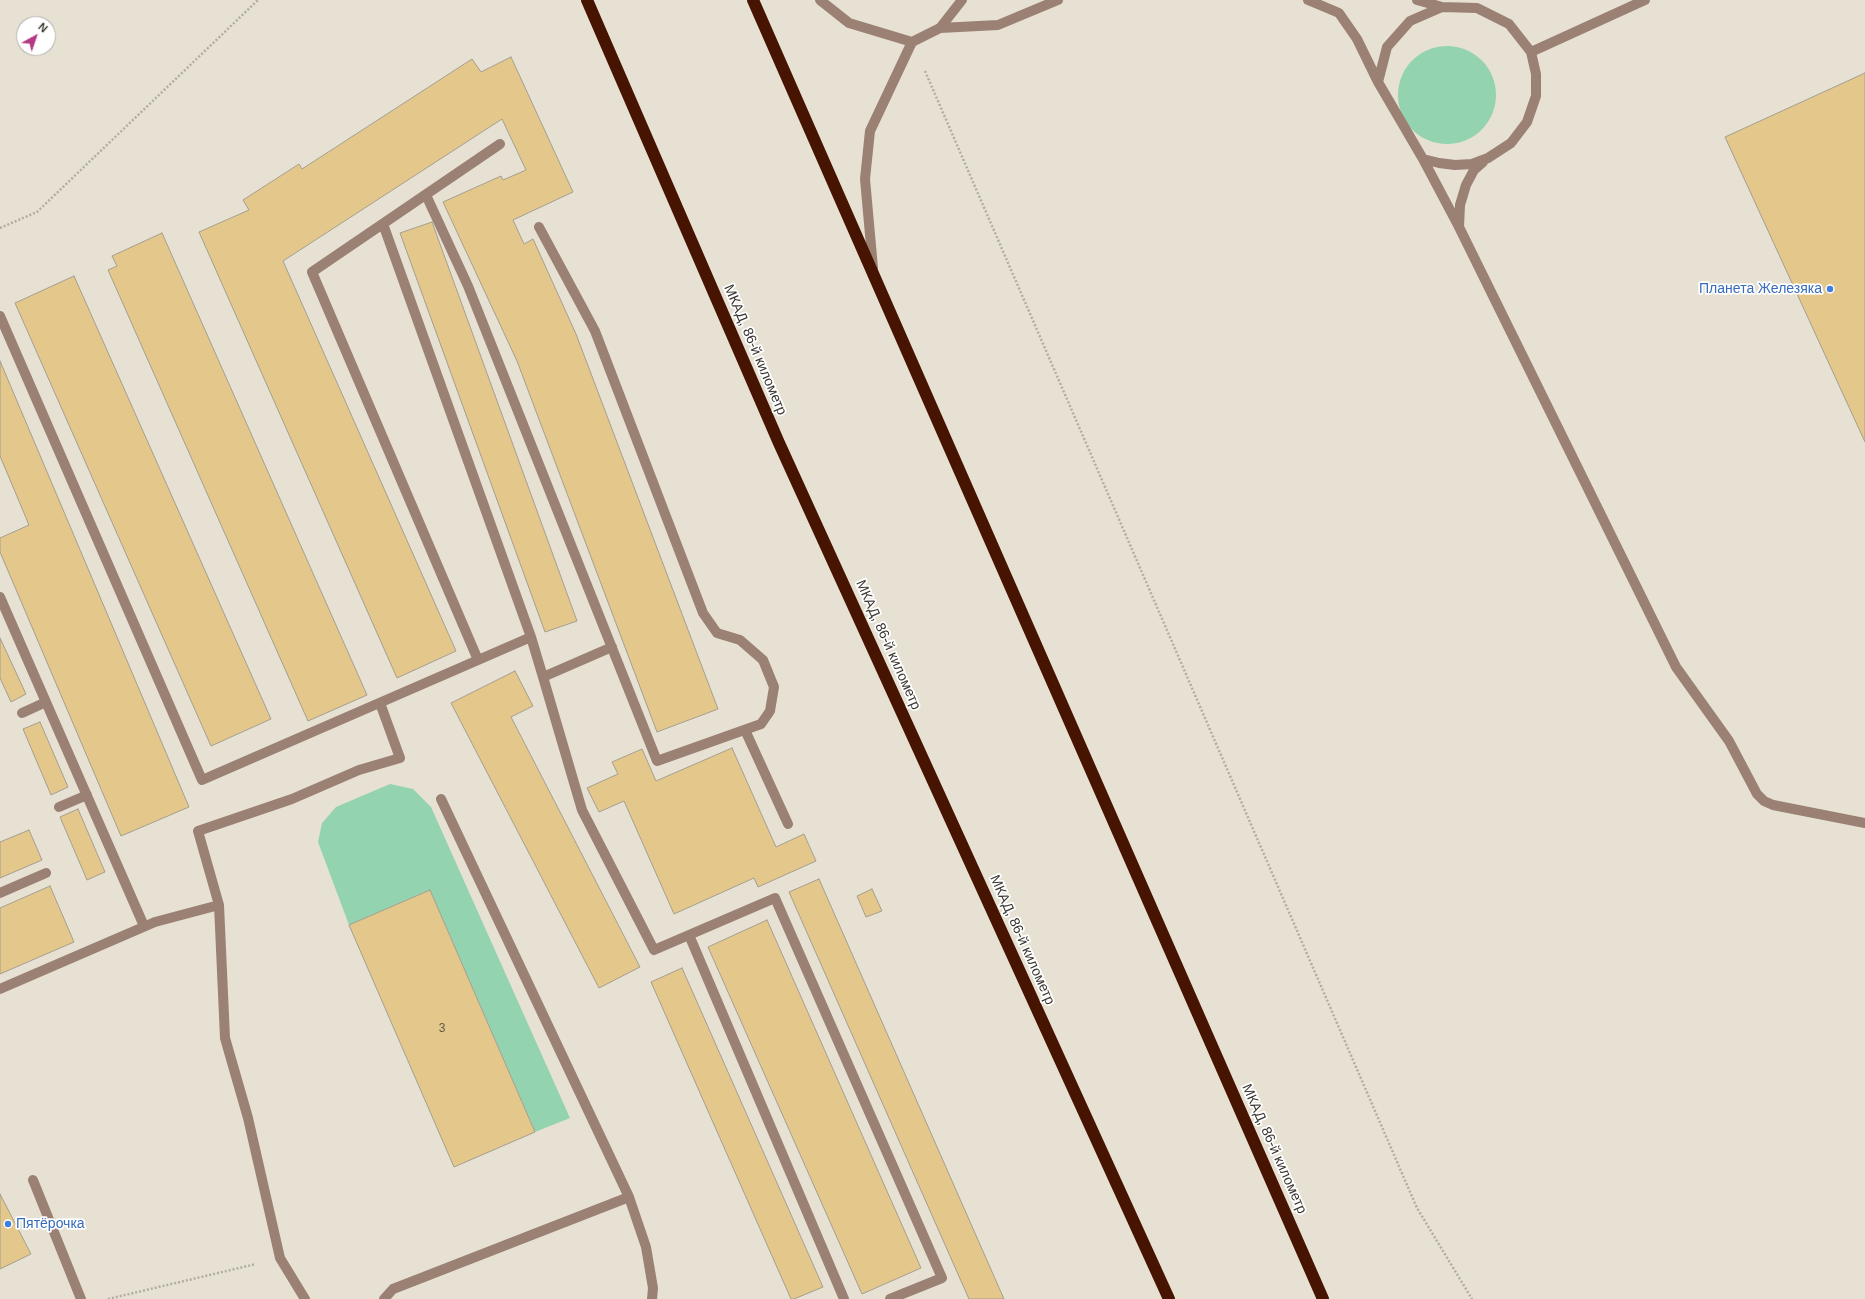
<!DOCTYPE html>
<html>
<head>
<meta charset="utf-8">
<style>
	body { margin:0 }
	#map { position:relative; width:1865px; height:1299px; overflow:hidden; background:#e7e1d3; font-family:Arial,sans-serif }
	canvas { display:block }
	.north { position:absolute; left:16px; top:16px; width:40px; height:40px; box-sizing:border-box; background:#fff; border:1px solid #b0afad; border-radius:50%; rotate:40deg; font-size:11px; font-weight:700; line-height:16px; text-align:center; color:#393631 }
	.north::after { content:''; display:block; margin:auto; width:14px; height:18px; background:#b63784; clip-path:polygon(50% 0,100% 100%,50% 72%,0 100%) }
</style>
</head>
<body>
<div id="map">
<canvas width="1865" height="1299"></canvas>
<div class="north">N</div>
</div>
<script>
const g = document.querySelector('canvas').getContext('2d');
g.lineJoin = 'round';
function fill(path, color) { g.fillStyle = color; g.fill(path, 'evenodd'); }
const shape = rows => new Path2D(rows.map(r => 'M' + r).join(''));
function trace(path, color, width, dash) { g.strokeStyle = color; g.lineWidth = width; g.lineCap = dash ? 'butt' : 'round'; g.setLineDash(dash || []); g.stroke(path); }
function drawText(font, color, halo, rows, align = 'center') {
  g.font = font + ' Arial,sans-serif'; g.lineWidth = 3.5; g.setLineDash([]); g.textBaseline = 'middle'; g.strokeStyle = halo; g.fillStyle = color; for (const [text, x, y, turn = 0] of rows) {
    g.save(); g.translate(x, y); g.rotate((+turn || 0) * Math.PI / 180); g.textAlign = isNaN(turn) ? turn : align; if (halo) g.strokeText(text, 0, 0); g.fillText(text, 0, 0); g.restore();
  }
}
fill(shape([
	'1398 95a49 49 0 1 1 98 0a49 49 0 1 1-98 0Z',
	[390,784,413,789,431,807,570,1118,535,1132,430,890,349,925,318,842,322,823,336,807]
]), '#94d3af');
const building = shape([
	[511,57,573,192,513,220,524,244,533,239,576,334,718,709,657,732,517,361,443,202,501,176,503,180,526,170,502,119,283,261,456,651,397,678,199,232,249,210,243,200,299,164,302,169,472,59,481,72,511,57],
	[1865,73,1865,442,1725,137,1865,73],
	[432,222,577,621,545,632,400,233,432,222],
	[162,233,367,695,308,721,108,270,117,266,112,256,162,233],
	[74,276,271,719,211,746,15,303,74,276],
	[0,361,189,807,121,836,0,552,0,538,29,525,0,456,0,361],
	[0,638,26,694,11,702,0,678,0,638],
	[515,671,533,706,511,717,640,967,599,988,451,703,515,671],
	[40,722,68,787,51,795,23,729,40,722],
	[732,748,776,847,804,834,816,861,758,887,754,878,674,914,624,801,599,812,587,788,618,774,612,762,642,749,656,781,732,748],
	[78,809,105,872,87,880,60,817,78,809],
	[29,830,42,860,0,878,0,842,29,830],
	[819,879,1004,1299,969,1299,789,892,819,879],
	[50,886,74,942,0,974,0,908,50,886],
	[872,889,882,911,866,917,857,896,872,889],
	[430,890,535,1132,454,1167,349,925,430,890],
	[767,920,921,1268,862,1294,708,947,767,920],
	[682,968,823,1287,794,1299,791,1299,651,982,682,968],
	[0,1194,31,1254,0,1269,0,1194]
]);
fill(building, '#e3c78b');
trace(building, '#a49e91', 1);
trace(shape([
	[925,71,1417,1208,1472,1299],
	[0,228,37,212,258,0],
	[108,1299,256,1264]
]), '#b2ada2', 2.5, [2, 2]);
trace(shape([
	[820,0,849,23,912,42],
	[1308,0,1339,13,1357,39,1378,82,1423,159,1459,227,1676,667,1729,741,1757,794,1764,801,1773,805,1865,823],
	[1417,0,1442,7],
	[940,28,962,0],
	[1531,52,1645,0],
	[1378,82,1387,47,1410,21,1442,7,1477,8,1509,24,1531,52,1536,74,1536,96,1527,122,1511,143,1488,158,1472,164,1455,165,1439,163,1423,159],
	[426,195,468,286,657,761,761,724,770,711,774,687,763,660,740,640,717,633,703,613,595,331,539,227],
	[383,224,531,637],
	[1459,227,1460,205,1466,185,1474,170,1483,162],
	[873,268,865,179,870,131,912,42,940,28,998,25,1058,0],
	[0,316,202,780,531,637,543,677,612,647],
	[0,597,144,926],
	[478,660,312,272,500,144],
	[543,677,582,810,654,950,775,898,942,1278,890,1299],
	[22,713,46,702],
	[745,730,788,824],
	[441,799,629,1197,646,1247,653,1288,652,1299],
	[59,807,87,795],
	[0,893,46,873],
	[689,935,844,1299],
	[0,989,155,922,219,905],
	[33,1180,81,1299],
	[305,1299,280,1258,248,1118,225,1038,219,905,198,831,292,799,359,770,400,758,380,703],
	[384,1299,393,1289,629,1197]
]), '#9b8074', 10);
trace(shape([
	[587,0,779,443,1169,1299],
	[753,0,1323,1299]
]), '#461400', 12);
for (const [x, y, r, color] of [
	[1830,289,4,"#3f7fe0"],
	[8,1224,4,"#3f7fe0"]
]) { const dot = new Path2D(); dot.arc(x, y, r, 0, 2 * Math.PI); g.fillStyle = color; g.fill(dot); trace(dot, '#fff', 1.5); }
drawText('12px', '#645a48', null, [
	["3",442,1029]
]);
drawText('14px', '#366cbe', '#fff', [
	["Планета Железяка",1822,289],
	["Пятёрочка",16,1224,"left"]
], 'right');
drawText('14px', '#393631', '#fff', [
	["МКАД, 86-й километр",755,350,67],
	["МКАД, 86-й километр",888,645,66],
	["МКАД, 86-й километр",1022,940,66],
	["МКАД, 86-й километр",1274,1149,66]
]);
</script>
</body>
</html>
